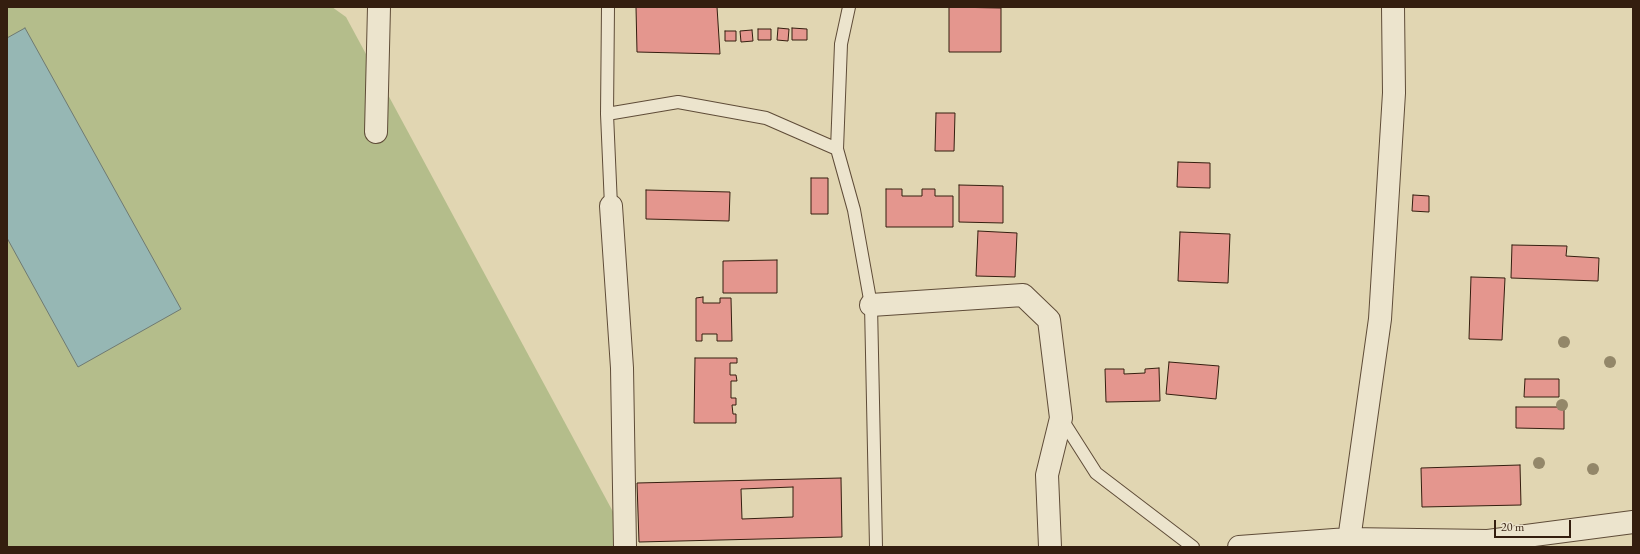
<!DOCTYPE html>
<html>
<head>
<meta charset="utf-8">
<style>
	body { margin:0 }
	#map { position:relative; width:1640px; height:554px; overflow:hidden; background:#e1d6b2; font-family:"EB Garamond",serif }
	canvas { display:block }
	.frame { position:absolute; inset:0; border:8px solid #341e0f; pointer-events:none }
	.scale { position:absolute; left:1494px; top:520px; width:77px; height:18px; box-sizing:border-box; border:2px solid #341e0f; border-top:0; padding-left:5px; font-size:12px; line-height:14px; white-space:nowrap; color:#341e0f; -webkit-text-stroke:3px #ece4cd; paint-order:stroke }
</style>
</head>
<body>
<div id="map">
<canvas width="1640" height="554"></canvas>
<div class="frame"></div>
<div class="scale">20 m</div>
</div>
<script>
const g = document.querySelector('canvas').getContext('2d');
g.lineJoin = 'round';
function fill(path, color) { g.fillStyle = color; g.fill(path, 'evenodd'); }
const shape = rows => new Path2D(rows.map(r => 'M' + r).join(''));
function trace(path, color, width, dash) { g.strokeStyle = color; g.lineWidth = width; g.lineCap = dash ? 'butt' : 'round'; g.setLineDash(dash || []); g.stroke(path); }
fill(shape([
	[7,7,332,7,346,17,632,547,7,547]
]), '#b4bd8b');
const water = shape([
	[25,28,181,309,78,367,7,238,7,38,25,28]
]);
fill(water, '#96b7b4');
trace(water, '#6f7a72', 1);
const building = shape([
	[636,7,717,7,720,54,637,52,636,7],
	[949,7,1001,8,1001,52,949,52,949,7],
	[778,28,789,29,788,41,777,40,778,28],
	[792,28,807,29,807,40,792,40,792,28],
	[758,29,771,29,771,40,758,40,758,29],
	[752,30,753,41,741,42,740,31,752,30],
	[725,31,736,31,736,41,725,41,725,31],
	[936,113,955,113,954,151,935,151,936,113],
	[1178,162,1210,163,1210,188,1177,187,1178,162],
	[811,178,828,178,828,214,811,214,811,178],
	[959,185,1003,186,1003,223,959,222,959,185],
	[886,189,902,189,902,196,922,196,922,189,935,189,935,196,953,196,953,227,886,227,886,189],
	[646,190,730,192,729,221,646,219,646,190],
	[1413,195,1429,196,1429,212,1412,211,1413,195],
	[978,231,1017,233,1015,277,976,276,978,231],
	[1180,232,1230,234,1228,283,1178,281,1180,232],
	[1512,245,1567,246,1566,256,1599,258,1598,281,1511,278,1512,245],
	[777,260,777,293,723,293,723,261,777,260],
	[1471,277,1505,278,1502,340,1469,339,1471,277],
	[703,297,703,303,720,303,720,298,731,298,732,341,717,341,717,334,702,334,702,341,696,341,696,298,703,297],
	[695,358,737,358,737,363,730,363,730,375,736,375,737,381,731,381,731,398,736,398,736,405,732,405,733,414,736,414,736,423,694,423,695,358],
	[1169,362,1219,366,1216,399,1166,394,1169,362],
	[1159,368,1160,401,1106,402,1105,369,1124,369,1124,374,1145,373,1145,369,1159,368],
	[1525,379,1559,379,1559,397,1524,397,1525,379],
	[1516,407,1564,407,1564,429,1516,428,1516,407],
	[1520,465,1521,505,1422,507,1421,468,1520,465],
	[841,478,842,537,639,542,637,483,841,478],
	[793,487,793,517,742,519,741,489,793,487]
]);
fill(building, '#e4968e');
trace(building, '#341e0f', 1);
const service = shape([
	[608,7,607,114,611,206],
	[849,7,841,44,837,149,854,210,871,305,876,547],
	[607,114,678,102,766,118,837,149],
	[1061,418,1096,473,1193,547]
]);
const minor = shape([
	[376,132,379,7],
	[611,206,622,368,625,547],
	[871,305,1023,295,1049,320,1061,418,1047,475,1050,547],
	[1239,547,1348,539,1488,541,1633,522],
	[1348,547,1380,319,1394,93,1393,7]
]);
trace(service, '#5f4c38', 14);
trace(minor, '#5f4c38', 24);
trace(service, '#ece4cd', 12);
trace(minor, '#ece4cd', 22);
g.fillStyle = '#938769';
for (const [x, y] of [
	[1564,342],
	[1610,362],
	[1562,405],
	[1539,463],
	[1593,469]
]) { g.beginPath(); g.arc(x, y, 6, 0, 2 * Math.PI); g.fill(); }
</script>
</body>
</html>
